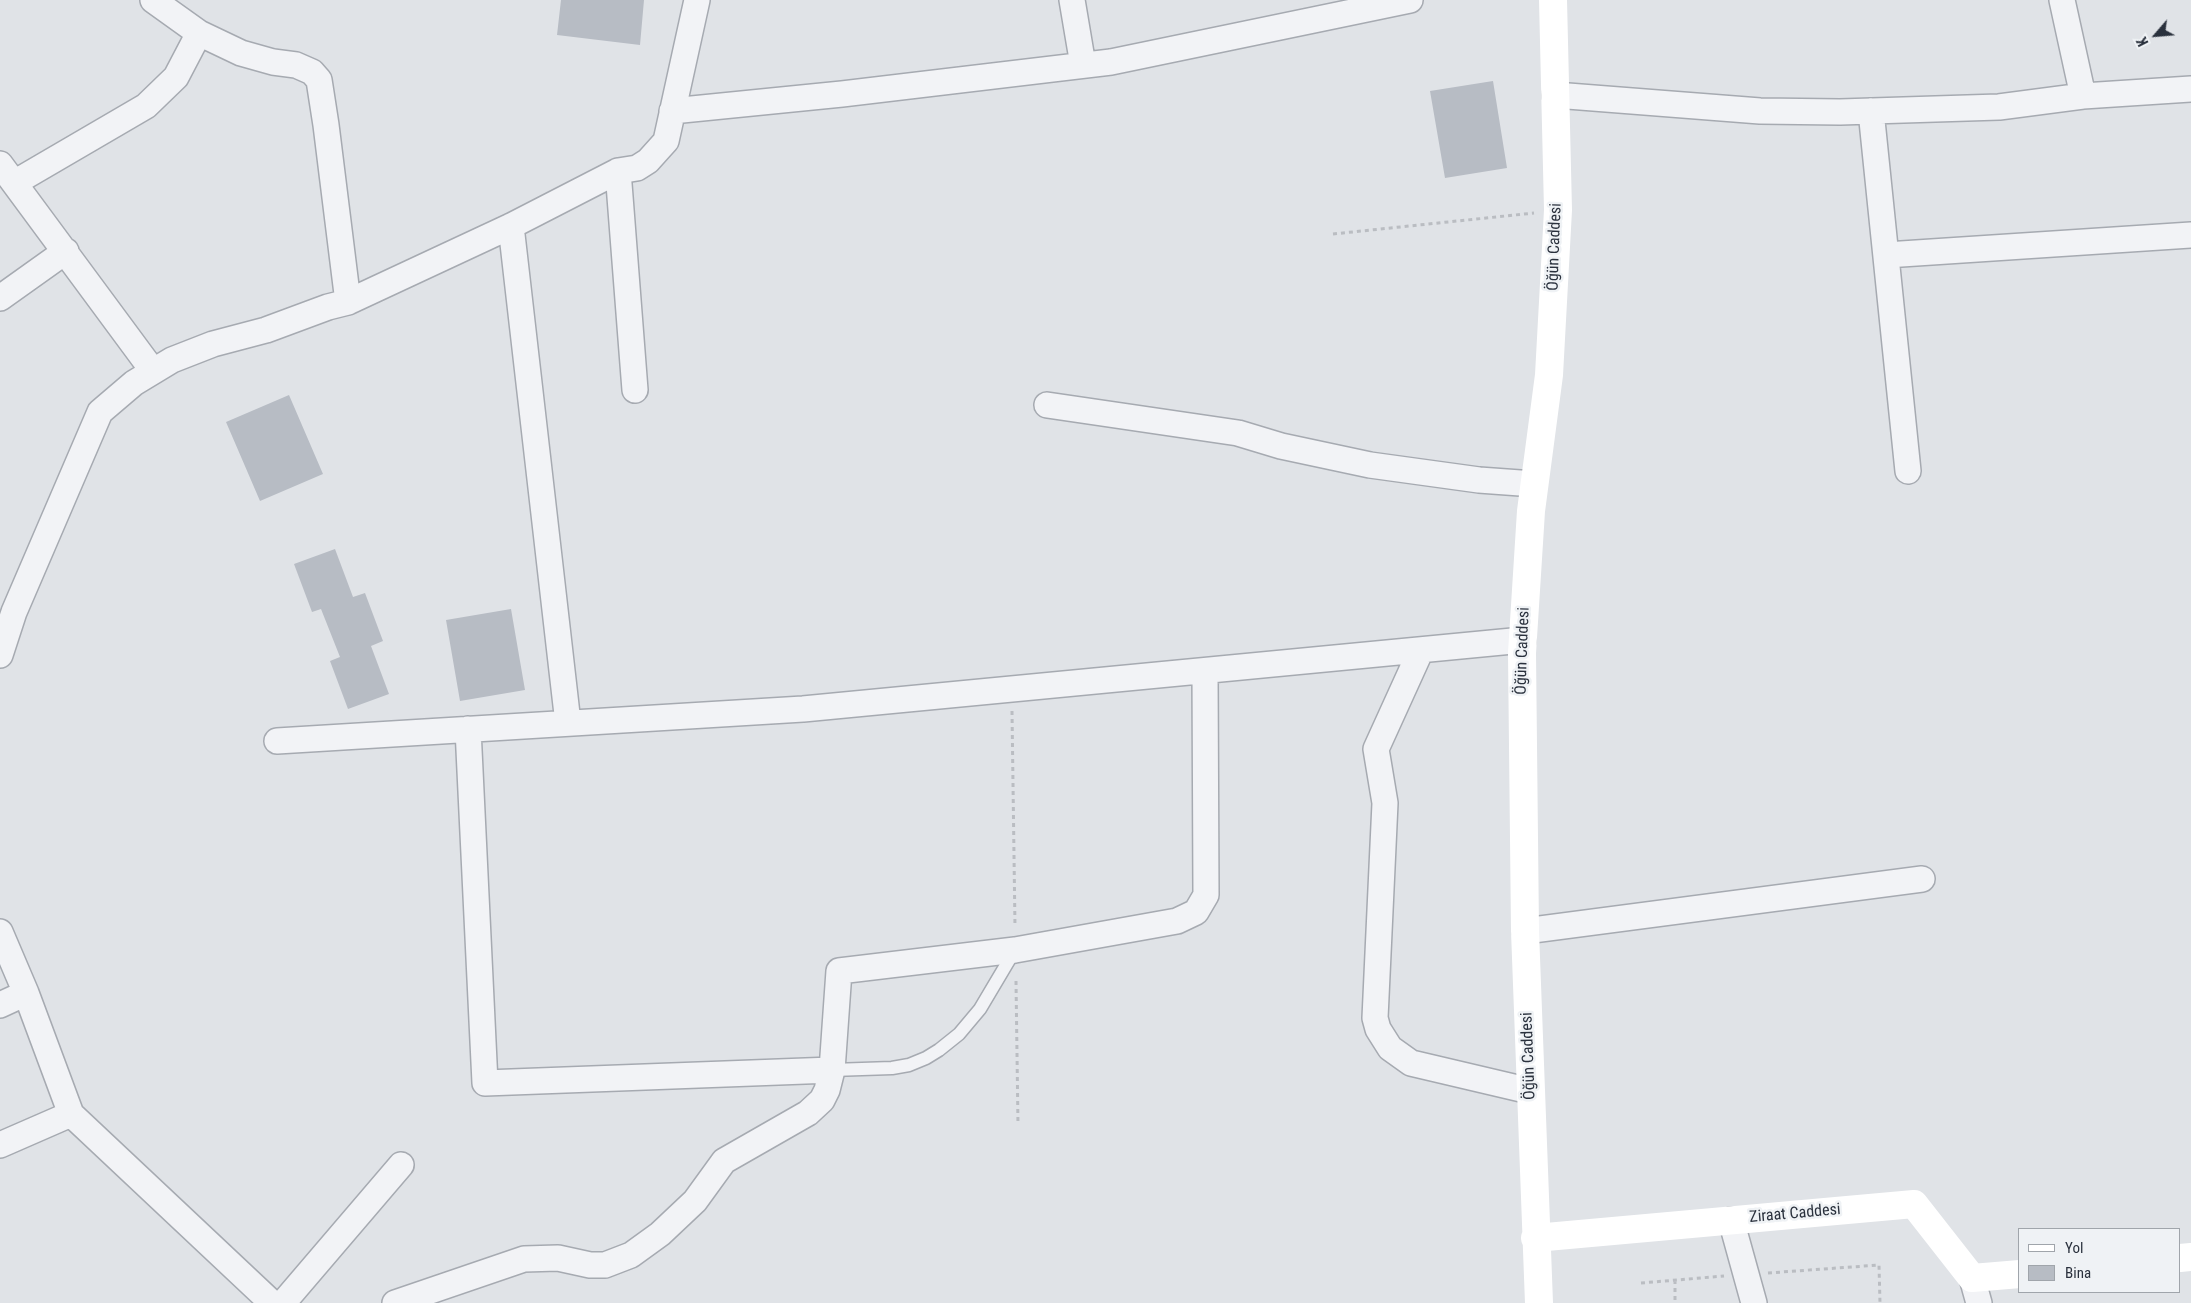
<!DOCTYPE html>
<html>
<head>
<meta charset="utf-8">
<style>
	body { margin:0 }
	#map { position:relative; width:2191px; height:1303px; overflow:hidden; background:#e0e3e7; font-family:"Roboto Condensed",sans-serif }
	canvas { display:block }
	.legend { position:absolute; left:2018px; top:1228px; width:162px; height:65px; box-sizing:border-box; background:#eff2f5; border:1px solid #a0a5ab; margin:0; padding:6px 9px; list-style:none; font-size:15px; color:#2a313d }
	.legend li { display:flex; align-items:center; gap:10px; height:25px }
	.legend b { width:25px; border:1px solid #a0a5ab }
	.north { position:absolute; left:2131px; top:10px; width:50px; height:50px; -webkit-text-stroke:4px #eff2f5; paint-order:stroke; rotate:243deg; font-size:14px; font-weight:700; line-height:20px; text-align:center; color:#2a313d }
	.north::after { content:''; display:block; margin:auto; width:18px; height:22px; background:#2a313d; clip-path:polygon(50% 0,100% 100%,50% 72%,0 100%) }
</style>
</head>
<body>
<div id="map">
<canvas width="2191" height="1303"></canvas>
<ul class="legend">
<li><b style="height:6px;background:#fff"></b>Yol</li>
<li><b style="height:14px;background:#b7bcc4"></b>Bina</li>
</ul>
<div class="north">K</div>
</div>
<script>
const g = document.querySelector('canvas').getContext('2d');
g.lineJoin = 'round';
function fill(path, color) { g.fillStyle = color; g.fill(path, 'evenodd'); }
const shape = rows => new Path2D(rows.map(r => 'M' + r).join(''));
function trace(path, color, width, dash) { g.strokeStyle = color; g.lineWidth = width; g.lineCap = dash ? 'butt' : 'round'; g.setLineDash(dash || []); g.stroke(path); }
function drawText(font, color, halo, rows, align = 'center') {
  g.font = font + ' "Roboto Condensed",sans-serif'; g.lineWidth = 5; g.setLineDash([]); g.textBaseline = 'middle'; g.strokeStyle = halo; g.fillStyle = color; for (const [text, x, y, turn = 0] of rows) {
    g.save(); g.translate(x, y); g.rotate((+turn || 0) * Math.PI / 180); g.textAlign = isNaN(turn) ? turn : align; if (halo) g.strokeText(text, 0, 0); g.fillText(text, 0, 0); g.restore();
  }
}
fill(shape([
	[561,0,644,0,640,45,557,35],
	[1493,81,1507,168,1445,178,1430,91],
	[289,395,323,474,260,501,226,422],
	[335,549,353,597,365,593,383,641,371,646,389,694,348,709,330,661,340,657,321,609,312,612,294,564],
	[511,609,525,690,460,701,446,620]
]), '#b7bcc4');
const lane = shape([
	[832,1070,892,1068,909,1065,926,1058,939,1050,959,1034,980,1009,1015,950]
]);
const street = shape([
	[153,0,199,33,241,53,273,62,296,65,312,72,319,80,326,125,348,302],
	[1072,0,1083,65],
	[2062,0,2083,96],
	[1555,95,1760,111,1840,112,1999,107,2083,96,2191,89],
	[672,111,842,94,1111,62,1410,0],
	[1871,111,1908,471],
	[0,164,153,371],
	[618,171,635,390],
	[14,183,146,106,176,77,199,33],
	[511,226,568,723],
	[1886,255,2191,235],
	[0,298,66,251],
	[1047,405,1238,433,1281,446,1370,465,1479,480,1534,484],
	[1421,650,1376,749,1385,803,1375,1018,1378,1029,1390,1048,1411,1063,1530,1091],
	[0,655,14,612,100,412,134,383,172,360,213,344,266,330,328,307,348,302,511,226,618,171,637,168,648,161,666,141,697,0],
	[468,729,485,1083,832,1070],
	[277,741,803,709,1523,640],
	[1525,931,1922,879],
	[0,932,26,993,71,1114,0,1145],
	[0,1005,26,993],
	[71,1114,272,1303],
	[1731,1220,1754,1303],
	[1972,1278,1979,1303],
	[283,1303,401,1165],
	[395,1303,524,1259,558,1258,590,1265,605,1265,631,1255,660,1234,695,1201,724,1161,808,1113,822,1100,827,1090,832,1070,839,971,1015,950,1177,921,1196,912,1206,895,1205,671]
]);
trace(lane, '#a6aab1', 15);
trace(street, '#a6aab1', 28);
trace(shape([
	[1333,234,1534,213],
	[1012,711,1015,927],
	[1016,981,1018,1125],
	[1768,1273,1879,1265,1880,1303],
	[1675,1280,1675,1303],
	[1641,1283,1724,1276]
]), '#babdc2', 3, [4, 4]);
trace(lane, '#f2f3f6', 12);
trace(street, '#f2f3f6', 25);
trace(shape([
	[1535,1238,1914,1204,1972,1278,2020,1274],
	[2180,1258,2191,1257],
	[1539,1303,1525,931,1522,653,1531,511,1549,375,1558,210,1553,0]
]), '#fff', 28);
drawText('16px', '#2a313d', '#eff2f5', [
	["Öğün Caddesi",1555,247,-88],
	["Öğün Caddesi",1523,651,-88],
	["Öğün Caddesi",1529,1056,-92],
	["Ziraat Caddesi",1795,1214,-5]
]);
</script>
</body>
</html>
